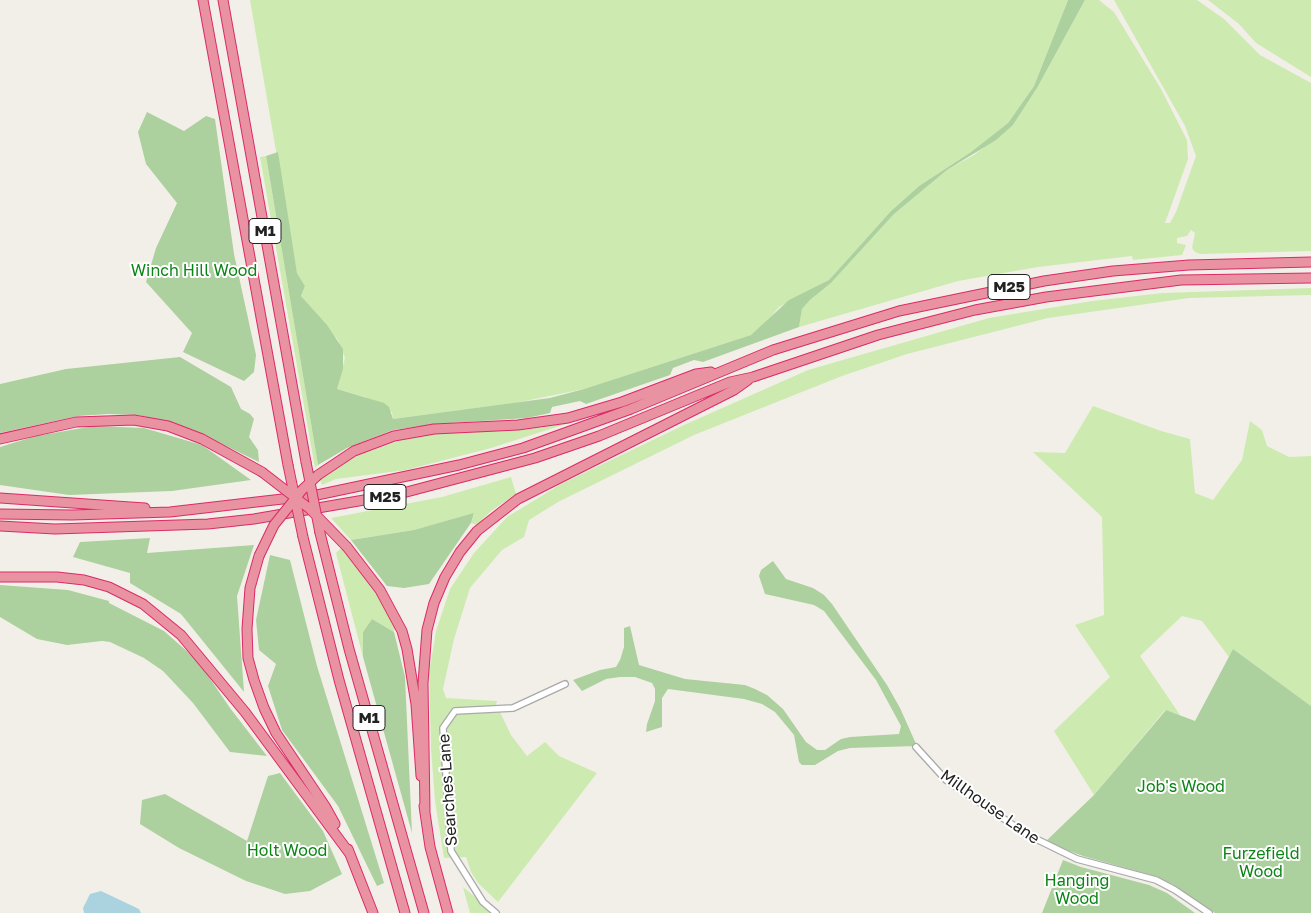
<!DOCTYPE html>
<html>
<head>
<meta charset="utf-8">
<style>
	body { margin:0 }
	canvas { display:block; background:#f2efe9 }
</style>
</head>
<body>
<canvas width="1311" height="913"></canvas>
<script>
const g = document.querySelector('canvas').getContext('2d');
g.lineJoin = 'round';
function fill(path, color) { g.fillStyle = color; g.fill(path, 'evenodd'); }
const shape = rows => new Path2D(rows.map(r => 'M' + r).join(''));
function trace(path, color, width, dash) { g.strokeStyle = color; g.lineWidth = width; g.lineCap = dash ? 'butt' : 'round'; g.setLineDash(dash || []); g.stroke(path); }
function drawText(font, color, halo, rows, align = 'center') {
  g.font = font + ' "Golos Text",sans-serif'; g.lineWidth = 4; g.setLineDash([]); g.textBaseline = 'middle'; g.strokeStyle = halo; g.fillStyle = color; for (const [text, x, y, turn = 0] of rows) {
    g.save(); g.translate(x, y); g.rotate((+turn || 0) * Math.PI / 180); g.textAlign = isNaN(turn) ? turn : align; if (halo) g.strokeText(text, 0, 0); g.fillText(text, 0, 0); g.restore();
  }
}
fill(shape([
	[250,0,1068,0,1034,86,1008,123,971,152,919,186,891,211,829,280,779,307,763,326,751,335,584,389,515,403,393,419,392,412,365,397,337,389,345,358,338,340,301,296,305,286,297,273],
	[1085,0,1099,0,1114,12,1161,89,1187,140,1188,159,1165,223,1170,223,1176,212,1196,156,1185,126,1114,0,1197,0,1224,19,1260,55,1311,83,1311,251,1200,254,1195,252,1192,248,1195,233,1191,230,1187,236,1177,238,1177,243,1186,245,1182,255,1133,260,1132,256,1038,267,958,281,799,327,802,309,810,300,831,283,894,214,947,170,974,155,1013,125,1037,88],
	[1208,0,1311,0,1311,77,1256,43,1239,24],
	[266,156,318,465,315,468,260,157],
	[1311,288,1311,295,1189,298,1048,318,907,354,842,376,694,435,558,502,529,520,524,537,502,550,470,588,454,639,443,689,446,698,497,701,494,712,500,712,511,735,527,756,545,742,559,756,597,773,498,902,478,883,471,872,466,857,444,858,435,801,431,749,429,673,436,631,450,589,474,553,507,517,561,484,684,425,808,370,989,318,1092,301,1163,293],
	[1093,406,1161,431,1190,439,1195,493,1213,500,1242,460,1250,421,1262,430,1267,446,1289,457,1311,456,1311,706,1233,649,1229,657,1202,621,1182,616,1140,656,1180,715,1165,710,1094,795,1054,731,1110,677,1075,625,1104,615,1102,517,1033,452,1065,453],
	[572,422,491,448,406,470,336,479,322,485,320,480,358,455,404,439,432,434,540,428],
	[511,477,516,494,490,512,477,525,471,523,474,514,414,530,351,540,331,518,442,497],
	[341,548,381,600,395,628,394,632,372,619,363,632,363,657,336,553],
	[463,887,481,902,493,913,470,913]
]), '#cdebb0');
fill(shape([
	[1068,0,1085,0,1037,88,1013,125,996,140,947,170,894,214,831,283,810,300,802,309,799,327,703,362,694,360,673,368,670,375,586,404,580,401,552,407,550,413,527,418,435,424,393,430,347,448,318,465,266,156,278,152,297,273,305,286,301,296,327,325,343,349,343,369,337,389,384,403,389,407,393,419,550,398,584,389,751,335,789,300,829,280,891,211,919,186,971,152,1008,123,1034,86],
	[147,112,184,131,206,116,215,119,234,254,256,355,254,372,244,381,183,352,192,333,146,282,156,248,177,203,146,164,138,132],
	[180,357,231,387,241,409,250,414,254,419,249,437,258,450,259,462,193,430,166,421,138,415,108,414,78,416,0,433,0,384,66,369],
	[94,426,144,428,202,445,251,480,172,491,69,495,0,485,0,447,36,436],
	[474,513,471,523,429,584,404,588,387,586,351,540,414,530],
	[150,538,147,553,254,545,237,596,244,692,181,614,130,583,130,573,73,557,80,542],
	[270,555,290,560,317,666,384,883,377,886,338,806,282,730,268,686,276,664,259,650,256,620],
	[773,561,786,579,813,588,824,595,832,604,887,685,900,708,917,746,850,748,838,751,815,765,802,765,799,762,794,735,775,712,762,704,744,699,668,689,662,698,662,727,646,732,647,724,655,701,655,689,652,683,635,677,620,677,606,679,582,691,573,680,600,670,616,667,620,660,624,647,624,628,630,626,639,665,685,679,745,685,755,689,767,695,783,709,806,742,817,750,825,750,841,739,850,737,899,734,901,726,876,680,824,611,814,605,765,594,759,576,761,570],
	[0,585,68,590,109,601,109,603,164,631,198,661,230,708,267,756,230,752,193,703,163,671,144,658,110,642,102,641,67,645,37,639,0,617],
	[372,619,394,632,405,677,412,833,363,657,363,632],
	[1233,649,1311,706,1311,913,1215,913,1172,884,1154,876,1083,856,1045,842,1094,795,1166,710,1195,721],
	[280,773,323,831,342,874,310,891,285,894,246,881,179,848,140,824,142,800,165,794,247,841,268,776],
	[1063,860,1081,867,1149,885,1167,893,1195,913,1042,913]
]), '#add19e');
fill(shape([
	[101,891,139,909,141,913,84,913,83,908,90,894]
]), '#aad3df');
const minor = shape([
	[916,747,946,780,1028,835,1077,859,1156,880,1175,890,1209,913],
	[496,913,483,902,451,851,443,728,455,711,513,708,565,684]
]);
const highway = shape([
	[203,0,288,465],
	[223,0,306,462],
	[0,439,76,422,134,420,168,426,202,439,262,472],
	[318,475,354,451,394,436,434,429,518,425,568,418,622,402,696,374,711,372],
	[0,498,145,508],
	[0,514,72,515,170,512,317,495,459,465,523,448,631,409,773,350,899,311,1044,281,1113,271,1189,265,1311,262],
	[0,526,55,529,208,524,254,519,399,494,535,458,599,436,730,382,753,377,878,335,975,310,1046,297,1181,280,1311,278],
	[320,533,349,649,424,913],
	[303,537,339,680,405,913],
	[347,547,380,590,402,631,407,649,416,704,421,776],
	[259,556,250,588,247,629,248,658,254,680,264,708,276,733,325,806,335,824],
	[0,577,57,577,84,580,109,587,143,604,181,635,245,712,350,854],
	[424,806,430,847,448,913],
	[425,811,423,683,427,630,434,603,445,577,460,552,477,531,518,499,734,390,748,380],
	[348,849,373,913]
]);
trace(minor, '#a9a9a9', 8);
trace(highway, '#dc2a67', 11);
trace(minor, '#fff', 5.5);
trace(highway, '#e892a2', 9);
const highwayBridge = shape([
	[306,462,320,533],
	[288,465,303,537],
	[262,472,310,509,347,547],
	[259,556,274,525,302,490,318,475]
]);
trace(highwayBridge, '#dc2a67', 11, []);
trace(highwayBridge, '#e892a2', 9);
for (const [x, y, w] of [
	[265,231,32],
	[1009,287,42],
	[385,497,42],
	[369,718,32]
]) { const box = new Path2D(); box.roundRect(x - w / 2, y - 12.5, w, 25, 4); g.fillStyle = '#fff'; g.fill(box); trace(box, '#222', 1); }
drawText('bold 15px', '#222', null, [
	["M1",265,231],
	["M25",1009,287],
	["M25",385,497],
	["M1",369,718]
]);
drawText('16px', '#0c8416', '#fff', [
	["Winch Hill Wood",194,271],
	["Job's Wood",1181,787],
	["Holt Wood",287,851],
	["Furzefield",1261,854],
	["Wood",1261,872],
	["Hanging",1077,881],
	["Wood",1077,899]
]);
drawText('16px', '#222', '#fff', [
	["Searches Lane",448,790,-94],
	["Millhouse Lane",990,807,35]
]);
</script>
</body>
</html>
